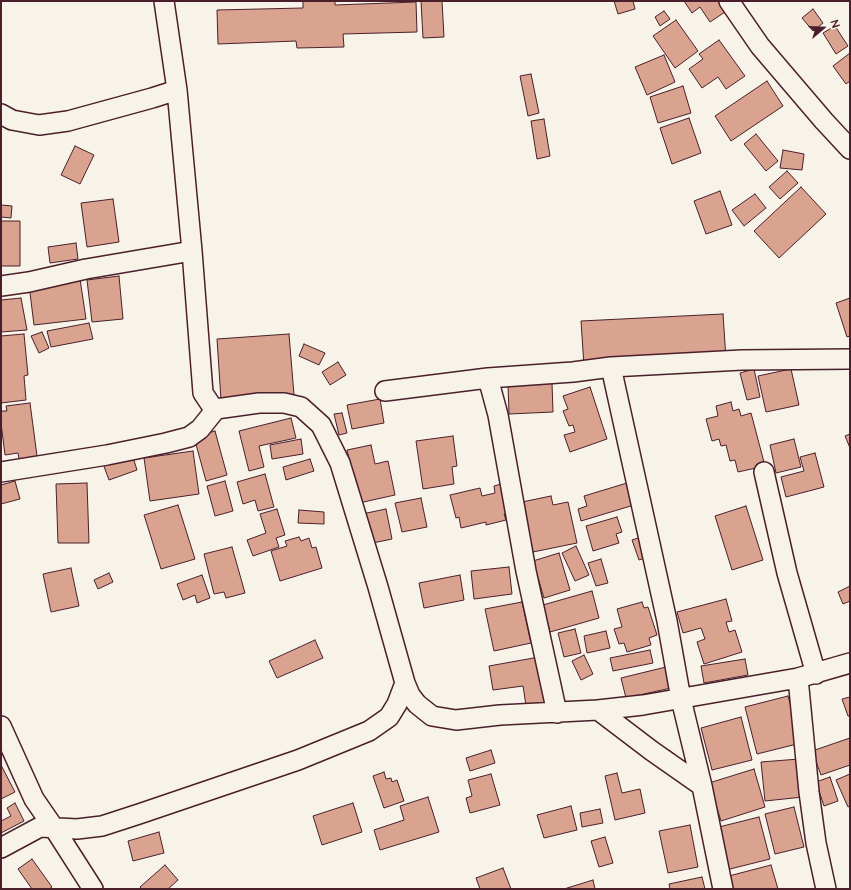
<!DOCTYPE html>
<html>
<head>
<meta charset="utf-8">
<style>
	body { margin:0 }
	#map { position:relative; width:851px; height:890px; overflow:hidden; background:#f7f3e8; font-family:"Architects Daughter",sans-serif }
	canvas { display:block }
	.frame { position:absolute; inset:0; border:2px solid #4a1f2b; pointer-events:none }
	.north { position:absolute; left:803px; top:8px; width:40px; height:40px; -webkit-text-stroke:3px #f7f3e8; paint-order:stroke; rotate:71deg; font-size:11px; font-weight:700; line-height:16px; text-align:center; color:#4a1f2b }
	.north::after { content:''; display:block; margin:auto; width:14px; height:18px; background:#4a1f2b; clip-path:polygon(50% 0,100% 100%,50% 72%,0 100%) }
</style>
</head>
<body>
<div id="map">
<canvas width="851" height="890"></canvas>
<div class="frame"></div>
<div class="north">N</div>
</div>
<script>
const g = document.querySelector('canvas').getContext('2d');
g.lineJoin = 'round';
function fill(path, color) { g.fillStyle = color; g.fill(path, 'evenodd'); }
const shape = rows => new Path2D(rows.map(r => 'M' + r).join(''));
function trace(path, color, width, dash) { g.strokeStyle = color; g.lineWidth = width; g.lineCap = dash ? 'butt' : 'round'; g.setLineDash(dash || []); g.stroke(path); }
const building = shape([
	[303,1,335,1,335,5,416,2,417,32,343,34,344,47,297,48,296,41,218,44,217,10,303,8,303,1],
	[421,1,442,1,444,37,423,38,421,1],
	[614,1,633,1,635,9,618,14,614,1],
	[684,1,722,1,728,10,710,22,700,7,692,13,684,1],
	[813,9,823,23,813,31,802,18,813,9],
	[664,11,670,19,660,26,655,17,664,11],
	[676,20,698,51,675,68,653,36,676,20],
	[835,26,848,46,836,54,823,33,835,26],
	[719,40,745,76,726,89,718,77,702,88,689,69,703,59,699,54,719,40],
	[850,53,850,81,846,84,833,66,850,53],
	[664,55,675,82,647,95,635,67,664,55],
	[531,74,539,113,528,116,520,76,531,74],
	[767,81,783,106,731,141,715,116,767,81],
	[683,86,691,113,658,123,650,97,683,86],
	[689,118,701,153,672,164,660,128,689,118],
	[544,119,550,156,537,159,531,121,544,119],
	[756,134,778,161,766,171,744,144,756,134],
	[75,146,94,155,80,184,61,175,75,146],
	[783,150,804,154,802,170,780,168,783,150],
	[787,171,798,183,780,199,769,187,787,171],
	[801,187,826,214,779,258,754,231,801,187],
	[720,191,732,225,706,234,694,201,720,191],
	[755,194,766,208,744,226,732,210,755,194],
	[113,199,119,242,87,247,81,203,113,199],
	[1,205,12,206,11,218,1,217,1,205],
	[1,221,20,221,20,266,1,266,1,221],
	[76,243,78,259,50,263,48,247,76,243],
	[119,276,123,319,92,322,87,280,119,276],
	[80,279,86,319,34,325,29,285,80,279],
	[21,298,27,330,1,332,1,300,21,298],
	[850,298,850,336,847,337,836,303,850,298],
	[723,314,726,359,584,366,581,321,723,314],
	[89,323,93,339,51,347,47,331,89,323],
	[42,332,49,348,39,353,31,336,42,332],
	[24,334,28,375,24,376,26,400,1,403,1,336,24,334],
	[289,334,294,395,221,400,217,339,289,334],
	[304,344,325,353,319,365,299,356,304,344],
	[338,362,346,375,330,385,322,372,338,362],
	[754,369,760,397,747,400,740,373,754,369],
	[791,369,799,405,766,412,758,376,791,369],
	[552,383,553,412,509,414,508,385,552,383],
	[590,387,607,439,570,452,564,435,575,432,573,425,569,426,563,411,568,409,563,396,590,387],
	[380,399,384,423,352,429,347,405,380,399],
	[731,402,733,411,739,409,741,416,751,413,765,466,738,472,735,460,730,461,726,445,721,446,719,439,712,441,706,419,718,416,716,406,731,402],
	[30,403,37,456,19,459,18,453,5,455,1,423,1,411,7,411,6,406,30,403],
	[342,413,347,433,339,435,334,414,342,413],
	[291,418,296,438,259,446,264,467,249,471,239,431,291,418],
	[215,431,227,475,206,481,194,437,215,431],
	[850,434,850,448,845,436,850,434],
	[453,436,457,466,452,467,454,484,423,489,416,441,453,436],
	[301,439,303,454,272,459,270,445,301,439],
	[794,439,801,467,776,473,770,445,794,439],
	[371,445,375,464,388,461,395,495,359,503,347,450,371,445],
	[131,451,137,470,109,480,102,461,131,451],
	[193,451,199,494,150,501,144,458,193,451],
	[815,453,824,487,786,497,781,477,804,471,800,457,815,453],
	[310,459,314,471,286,480,283,467,310,459],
	[265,474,274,507,258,511,255,500,243,504,237,482,265,474],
	[15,481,20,499,1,504,1,485,15,481],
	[225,481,233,511,215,516,207,486,225,481],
	[87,483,89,543,58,543,56,484,87,483],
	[627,483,634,505,581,521,578,509,587,506,584,496,627,483],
	[501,484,512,512,504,514,506,520,486,525,486,522,461,528,459,517,456,518,450,495,480,488,482,496,495,493,494,486,501,484],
	[551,496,553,505,568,502,577,543,533,552,522,502,551,496],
	[421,498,427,527,402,532,395,503,421,498],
	[178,505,195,559,161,569,144,515,178,505],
	[746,506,763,560,732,570,715,516,746,506],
	[277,509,285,535,276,538,279,547,253,556,247,540,266,533,260,514,277,509],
	[386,509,392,539,368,544,362,514,386,509],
	[299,510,324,512,324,524,298,523,299,510],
	[617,517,622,532,616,534,619,543,593,551,586,526,617,517],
	[299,537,301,541,309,538,312,548,316,547,322,568,280,581,271,551,287,546,285,541,299,537],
	[641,537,648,557,639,560,632,540,641,537],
	[576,546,589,575,575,581,562,553,576,546],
	[232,547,245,593,226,598,224,592,214,594,204,554,232,547],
	[559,553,570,590,544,598,533,561,559,553],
	[601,559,608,583,596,586,588,563,601,559],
	[509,567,512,594,474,599,471,571,509,567],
	[71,568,79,606,51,612,43,574,71,568],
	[109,573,113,582,98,589,94,580,109,573],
	[202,575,210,598,197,603,195,595,183,600,177,584,202,575],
	[460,575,464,600,424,608,419,583,460,575],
	[850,586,850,601,843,604,838,592,850,586],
	[592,591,599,618,550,632,543,605,592,591],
	[726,599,732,621,726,622,729,632,735,630,742,652,704,664,697,642,705,639,701,628,683,633,677,612,726,599],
	[522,602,531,643,494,651,485,609,522,602],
	[642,602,644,608,648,607,657,635,649,638,651,645,627,652,624,643,619,644,614,629,622,627,617,609,642,602],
	[575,629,581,653,564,657,558,633,575,629],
	[606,631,610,648,587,653,584,636,606,631],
	[315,640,323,658,277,678,269,661,315,640],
	[650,650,653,663,613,671,610,658,650,650],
	[584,655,593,674,581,680,572,661,584,655],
	[539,657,547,709,527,712,523,686,493,690,489,666,539,657],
	[745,659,748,675,704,683,701,666,745,659],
	[666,667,671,688,626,698,621,678,666,667],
	[788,696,801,743,757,754,745,707,788,696],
	[850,697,850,716,848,716,842,699,850,697],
	[741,717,752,760,712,770,701,728,741,717],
	[850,738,850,765,821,775,812,751,850,738],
	[491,750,495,763,470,771,466,758,491,750],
	[799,759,803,797,765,801,761,762,799,759],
	[1,765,15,792,1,799,1,765],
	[754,769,765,807,721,821,709,783,754,769],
	[384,772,386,779,391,778,392,782,397,780,404,801,384,808,373,776,384,772],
	[617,773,622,793,640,789,645,813,615,820,605,776,617,773],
	[491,774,500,805,470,813,466,798,472,796,468,780,491,774],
	[850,774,850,806,848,807,836,780,850,774],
	[830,777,838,801,824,806,816,782,830,777],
	[428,797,439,832,380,850,374,830,404,820,400,806,428,797],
	[15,803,24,821,1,833,1,821,11,816,7,808,15,803],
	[353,803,362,832,322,845,313,816,353,803],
	[571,806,577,830,544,838,537,815,571,806],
	[794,807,804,847,775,854,765,814,794,807],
	[600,809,603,823,582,827,580,813,600,809],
	[759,817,770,859,726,870,715,828,759,817],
	[690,825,698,867,668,873,659,831,690,825],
	[159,832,164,853,133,861,128,841,159,832],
	[605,837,613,863,599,867,591,841,605,837],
	[32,859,52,887,49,889,32,889,18,869,32,859],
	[165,865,178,880,168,889,142,889,140,887,165,865],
	[771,865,778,889,728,889,725,877,771,865],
	[503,868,511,889,480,889,476,878,503,868],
	[702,877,705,889,670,889,669,884,702,877],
	[593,880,595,889,564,889,593,880]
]);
fill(building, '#d9a390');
trace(building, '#4a1f2b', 1);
const minor = shape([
	[164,1,177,90,192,251,203,393,211,405,216,409,259,403,284,403,301,407,321,425,340,463,378,587,405,683,410,695,417,704,432,716,456,720,500,715,598,710,643,705,798,678,850,663],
	[729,1,760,46,824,121,850,149],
	[1,114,12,120,39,125,68,121,152,98,177,90],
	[1,286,29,282,86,269,192,251],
	[611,367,667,621,681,699,702,786,723,889],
	[488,378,498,415,526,571,557,713],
	[385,391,488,378,573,372,611,367,742,360,850,359],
	[1,472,107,455,166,443,189,437,200,429,216,409],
	[764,472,787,573,816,674],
	[798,678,809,792,816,843,826,889],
	[598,710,652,751,702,786],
	[1,726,34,799,54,828,93,889],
	[1,848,40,827,77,829,102,826,139,814,298,760,369,731,389,717,397,704,405,683]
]);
trace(minor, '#4a1f2b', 22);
trace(minor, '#f7f3e8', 19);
</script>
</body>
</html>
